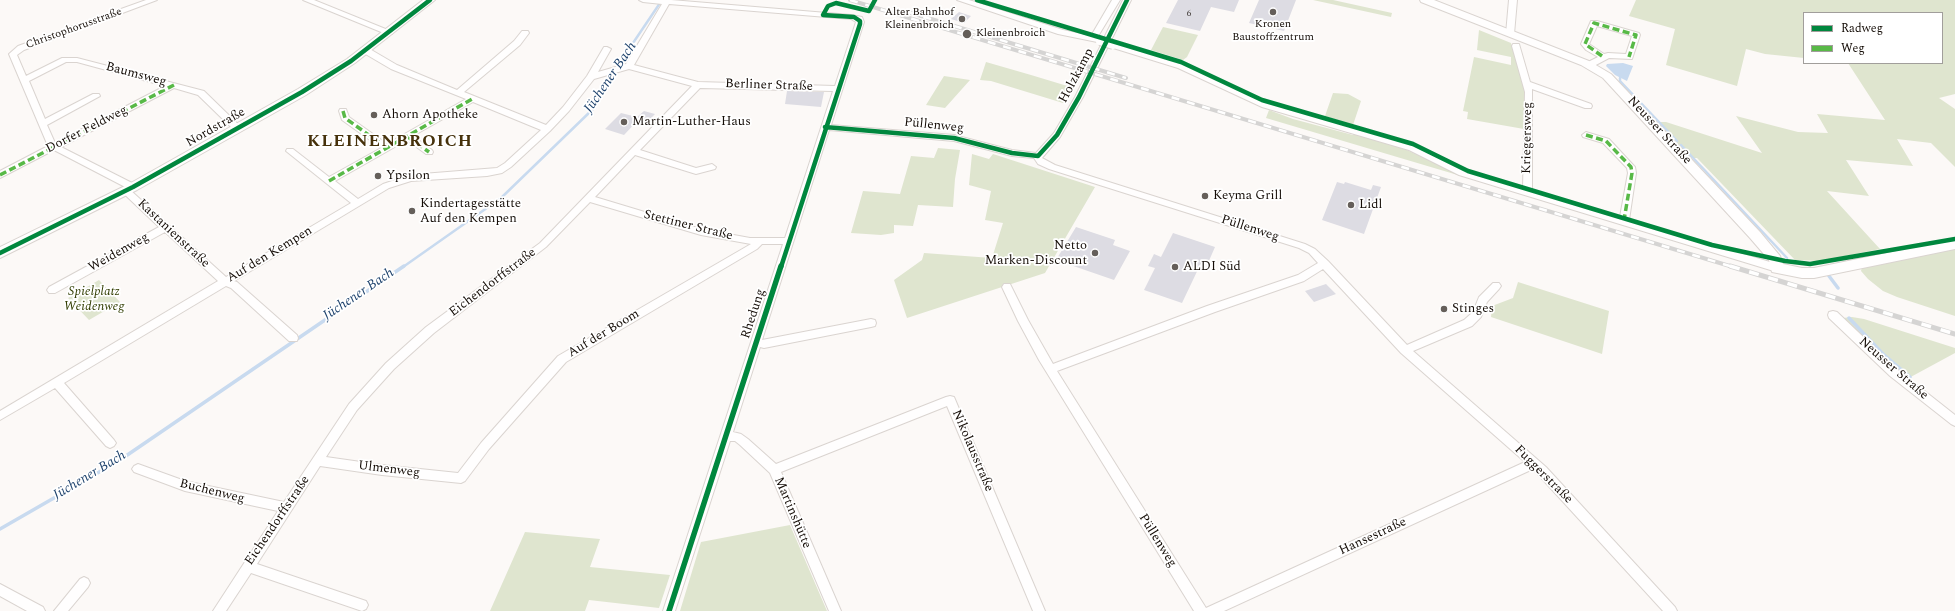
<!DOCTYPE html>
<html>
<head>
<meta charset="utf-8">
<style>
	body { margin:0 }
	#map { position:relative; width:1955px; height:611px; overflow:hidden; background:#fcf9f7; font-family:Spectral,serif }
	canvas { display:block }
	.legend { position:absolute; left:1803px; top:12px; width:140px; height:52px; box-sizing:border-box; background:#fff; border:1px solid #a19e9b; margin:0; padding:5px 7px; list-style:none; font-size:12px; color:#140c06 }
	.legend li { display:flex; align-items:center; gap:8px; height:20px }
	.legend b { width:20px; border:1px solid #a19e9b }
</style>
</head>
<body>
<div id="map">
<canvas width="1955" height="611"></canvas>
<ul class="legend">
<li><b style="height:5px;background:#00873e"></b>Radweg</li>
<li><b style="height:5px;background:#58b947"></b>Weg</li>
</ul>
</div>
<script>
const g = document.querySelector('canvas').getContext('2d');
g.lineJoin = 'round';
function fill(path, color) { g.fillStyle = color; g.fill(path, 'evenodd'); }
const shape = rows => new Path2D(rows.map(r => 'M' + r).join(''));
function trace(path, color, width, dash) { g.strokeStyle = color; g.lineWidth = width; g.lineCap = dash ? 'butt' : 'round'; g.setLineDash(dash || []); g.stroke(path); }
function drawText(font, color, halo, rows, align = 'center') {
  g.font = font + ' Spectral,serif'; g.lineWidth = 3.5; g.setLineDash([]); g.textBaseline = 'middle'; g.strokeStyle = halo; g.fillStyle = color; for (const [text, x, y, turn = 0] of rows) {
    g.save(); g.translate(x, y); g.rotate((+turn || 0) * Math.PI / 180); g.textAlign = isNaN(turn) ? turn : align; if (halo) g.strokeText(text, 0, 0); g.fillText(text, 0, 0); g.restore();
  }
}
fill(shape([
	[1313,0,1333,0,1392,13,1391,17],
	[1636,0,1955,0,1955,94,1939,98,1955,109,1955,167,1931,143,1897,139,1913,166,1846,160,1869,196,1827,191,1880,249,1820,261,1795,260,1697,158,1689,158,1655,122,1666,122,1762,153,1736,116,1798,132,1828,133,1817,114,1885,120,1848,63,1942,63,1942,13,1804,13,1804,58,1765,54,1746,49,1737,86,1666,65,1675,29,1629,16],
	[1163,27,1198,35,1187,57,1183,60,1151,50],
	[1479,30,1511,43,1525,92,1524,129,1467,119,1468,112,1463,111,1474,57,1511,65,1511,57,1477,50],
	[986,62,1031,75,1074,88,1063,103,991,81,980,80],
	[944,76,970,80,945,108,926,105],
	[1333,93,1348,94,1361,101,1353,125,1325,116],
	[1269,110,1293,119,1353,135,1354,134,1407,150,1461,176,1266,118],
	[938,148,960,150,955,179,953,207,918,205,913,226,894,225,894,233,881,235,851,233,863,191,900,194,911,156,934,158],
	[972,154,989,159,993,154,1095,187,1045,273,907,318,894,280,922,260,924,253,992,258,1003,223,985,220,991,191,969,185],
	[1955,249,1955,316,1897,297,1883,291,1868,279,1861,271,1862,267],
	[99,280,120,302,89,320,68,298],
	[1518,282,1609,311,1602,354,1491,317,1492,306,1513,298],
	[1852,317,1864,319,1955,348,1955,353,1907,379,1842,320,1843,318],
	[790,525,827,611,680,611,701,542],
	[525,532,600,539,590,567,670,575,659,608,589,600,585,611,490,611]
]), '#dfe5cf');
fill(shape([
	[1623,63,1633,66,1627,81,1615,75,1606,66,1607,64]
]), '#c8daef');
trace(shape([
	[1620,78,1620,81,1677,141],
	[1681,145,1787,258],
	[403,267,501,198,593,109,631,46,662,0]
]), '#c8daef', 2.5);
trace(shape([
	[1829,276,1838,288],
	[1849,318,1883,354,1910,377],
	[0,529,120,460,404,266]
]), '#c8daef', 3.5);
fill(shape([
	[1178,0,1239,0,1234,12,1211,7,1200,31,1166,23],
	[1259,0,1296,0,1284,31,1249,23],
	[959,12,971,16,964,23,951,19],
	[787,91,824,92,821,107,785,104],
	[644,111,655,114,648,121,640,118,624,135,605,129,621,113,637,117],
	[1337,182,1344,184,1345,182,1371,190,1373,185,1381,187,1364,234,1322,220],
	[1076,227,1115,240,1113,245,1130,251,1114,280,1056,260],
	[1173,233,1215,247,1208,263,1202,261,1182,303,1144,290,1155,268,1148,266,1154,254,1161,257],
	[1326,284,1336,294,1314,302,1305,291]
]), '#dddce3');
const street = shape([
	[146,0,157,0,24,50,17,55,26,76,62,58,77,58,204,91,241,127,242,129,241,131,235,131,198,95,174,88,61,147,136,185,138,187,136,189,129,189,226,277,351,203,286,151,287,149,293,149,329,177,381,148,342,120,339,111,340,109,346,109,349,117,387,144,466,99,391,69,362,52,362,48,368,48,397,65,457,90,514,41,522,31,528,31,529,33,520,45,464,92,546,125,563,107,587,76,604,47,607,47,611,49,598,72,626,64,662,4,643,2,639,0,671,0,851,15,862,17,864,22,831,125,954,135,1012,150,1036,153,1054,133,1075,97,1102,43,1058,34,957,0,969,0,1063,30,1091,36,1112,0,1120,0,1097,38,1103,40,1123,0,1131,0,1083,97,1060,137,1042,158,1055,165,1305,244,1315,249,1328,261,1407,345,1464,320,1473,312,1479,297,1493,283,1499,283,1501,286,1499,289,1487,302,1481,317,1472,326,1413,351,1546,467,1675,607,1677,611,1663,611,1533,469,1224,611,1194,611,1039,360,1018,321,1002,287,1004,284,1010,284,1028,320,1053,364,1207,306,1298,275,1318,263,1309,253,1299,248,1049,169,1038,164,1034,158,1012,156,954,141,829,130,762,340,871,319,875,320,876,323,875,326,871,327,764,348,760,347,733,432,741,434,748,439,776,464,946,397,950,396,954,397,1045,611,1033,611,947,406,781,472,841,611,829,611,770,473,740,445,735,441,730,441,675,611,663,611,783,244,762,244,757,249,566,362,489,449,465,481,461,483,382,475,320,466,257,564,366,601,368,605,366,609,362,611,251,573,226,611,213,611,278,511,185,491,134,472,132,469,134,466,138,464,185,481,284,502,349,404,386,363,426,327,540,243,692,86,629,69,594,79,569,111,550,131,511,167,502,173,487,176,411,181,389,188,234,281,237,282,297,335,298,338,297,341,289,341,231,288,226,286,64,383,114,440,116,443,114,446,110,448,106,446,55,388,0,420,0,411,218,281,165,232,55,293,49,293,47,290,49,287,159,227,121,191,123,189,129,189,54,150,0,178,0,171,48,146,9,54,18,46,146,0],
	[669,4,851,19,856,22,835,86,698,82,634,65,669,4],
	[66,62,77,62,165,86,55,143,47,125,100,96,99,94,93,94,45,119,29,81,66,62],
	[700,88,833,91,785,238,750,238,701,229,595,197,635,155,696,174,715,169,716,167,712,164,696,168,640,150,700,88],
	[473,102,541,130,505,163,497,168,410,175,383,184,358,199,335,181,407,140,426,154,432,154,433,152,432,150,413,136,473,102],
	[590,202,701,235,751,244,558,356,481,443,458,473,382,465,326,457,357,410,394,369,434,333,546,247,590,202],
	[1323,269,1401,353,1525,462,1206,608,1057,371,1215,312,1304,281,1323,269],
	[303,0,314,0,393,32,392,34,386,34,303,0],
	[1509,0,1517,0,1514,34,1510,36,1506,34,1509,0],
	[1591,21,1597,21,1639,33,1640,35,1632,59,1609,58,1592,67,1586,67,1586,63,1598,57,1586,50,1581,44,1591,21],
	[1597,26,1632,36,1626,54,1608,53,1604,54,1589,44,1597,26],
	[1110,43,1116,43,1184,64,1268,103,1415,146,1465,171,1523,188,1525,92,1512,46,1513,44,1519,44,1530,82,1591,104,1592,106,1591,108,1585,108,1532,89,1532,191,1620,217,1628,173,1627,168,1603,143,1583,137,1582,135,1586,132,1609,139,1635,167,1636,173,1629,220,1780,265,1782,268,1777,272,1459,175,1409,150,1262,107,1178,68,1110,47,1110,43],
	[1833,311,1837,312,1898,370,1955,415,1955,426,1951,424,1890,376,1829,318,1828,315,1829,312,1833,311],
	[84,577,88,579,90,583,88,587,68,611,54,611,80,579,84,577],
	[0,584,43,607,45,611,27,611,0,596,0,584]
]);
const secondary = shape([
	[423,0,435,0,355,63,306,95,137,190,0,258,0,247,129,184,298,89,347,59,423,0],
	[1420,0,1434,0,1589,61,1611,74,1760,232,1780,256,1783,264,1802,268,1814,268,1955,239,1955,249,1814,278,1802,278,1772,272,1769,260,1750,238,1603,78,1581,65,1421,2,1420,0]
]);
trace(street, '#dad4d0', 2);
trace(secondary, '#dad4d0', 2);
fill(street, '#fffefe');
fill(secondary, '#fffefe');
const railFar1 = shape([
	[850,0,1733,267],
	[908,12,1126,78]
]);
const rail = shape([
	[1730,266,1955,334]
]);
trace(railFar1, '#d5d4d3', 4);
trace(rail, '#d5d4d3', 5);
trace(railFar1, '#fff', 2.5, [8]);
trace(rail, '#fff', 3.5, [10]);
const streetBridge = shape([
	[1100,41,1113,45]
]);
trace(streetBridge, '#dad4d0', 10, []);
trace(streetBridge, '#fffefe', 8);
trace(shape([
	[1602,56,1585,44,1594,23,1636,35,1629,57],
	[343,111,345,118,387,148],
	[1586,135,1606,141,1631,167,1632,173,1624,220],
	[408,137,429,152],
	[0,175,174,85],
	[329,181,472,99]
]), '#58b947', 3.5, [7, 3.5]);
trace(shape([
	[977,0,1181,62,1262,100,1413,144,1468,171,1712,245,1785,261,1810,264,1955,239],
	[825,127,954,138,1012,153,1038,156,1057,135,1079,97,1127,0],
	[0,253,133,187,302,92,351,61,430,0],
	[781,267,860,24,860,21,854,17,823,15,828,6,836,3,869,11,875,0]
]), '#00873e', 4.5);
trace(shape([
	[669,611,781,266]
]), '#00873e', 5.5);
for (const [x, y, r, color] of [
	[1273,12,4,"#655f5a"],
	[962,19,4,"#655f5a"],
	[967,34,5,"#655f5a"],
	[374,115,4,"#655f5a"],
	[624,122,4,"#655f5a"],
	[378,176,4,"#655f5a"],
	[1205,196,4,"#655f5a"],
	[1351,205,4,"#655f5a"],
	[412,211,4,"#655f5a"],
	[1095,253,4,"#655f5a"],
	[1175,267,4,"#655f5a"],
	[1444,309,4,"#655f5a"]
]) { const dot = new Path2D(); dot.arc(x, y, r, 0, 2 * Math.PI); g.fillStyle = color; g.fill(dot); trace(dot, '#fff', 1.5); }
drawText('9px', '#46403d', null, [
	["6",1189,14]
]);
drawText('11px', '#140c06', '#fff', [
	["Alter Bahnhof",954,13],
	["Kleinenbroich",954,26],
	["Kronen",1273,25,"center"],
	["Baustoffzentrum",1273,38,"center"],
	["Kleinenbroich",976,34,"left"]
], 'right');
drawText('11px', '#140c06', '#fff', [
	["Christophorusstraße",74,29,-20]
]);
drawText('13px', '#140c06', '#fff', [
	["Baumsweg",136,75,15],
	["Holzkamp",1077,76,-62],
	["Berliner Straße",769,86,2],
	["Püllenweg",934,126,6],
	["Nordstraße",216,128,-30],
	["Dorfer Feldweg",87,130,-27],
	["Neusser Straße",1659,131,47],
	["Kriegersweg",1528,138,-89],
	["Stettiner Straße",688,226,14],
	["Püllenweg",1250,229,18],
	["Kastanienstraße",173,234,43],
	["Weidenweg",119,253,-29],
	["Auf den Kempen",270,255,-31],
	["Eichendorffstraße",493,283,-37],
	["Rhedung",754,314,-72],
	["Auf der Boom",604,334,-31],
	["Neusser Straße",1893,369,41],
	["Nikolausstraße",972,451,67],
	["Ulmenweg",389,470,7],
	["Fuggerstraße",1543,475,45],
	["Buchenweg",212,492,14],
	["Martinshütte",792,513,67],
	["Eichendorffstraße",278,521,-56],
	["Hansestraße",1373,537,-25],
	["Püllenweg",1157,541,58]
]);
drawText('13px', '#140c06', '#fff', [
	["Ahorn Apotheke",382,115],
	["Martin-Luther-Haus",632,122],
	["Ypsilon",386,176],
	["Keyma Grill",1213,196],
	["Kindertagesstätte",420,204],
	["Auf den Kempen",420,219],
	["Lidl",1359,205],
	["Netto",1087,246,"right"],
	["Marken-Discount",1087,261,"right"],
	["ALDI Süd",1183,267],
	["Stinges",1452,309]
], 'left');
drawText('italic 13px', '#313d00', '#fff', [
	["Spielplatz",94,292],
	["Weidenweg",94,307]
]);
drawText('italic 14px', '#20446e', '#fff', [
	["Jüchener Bach",611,78,-56],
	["Jüchener Bach",359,295,-34],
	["Jüchener Bach",90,476,-31]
]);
g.letterSpacing = '1px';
drawText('bold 17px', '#46310b', '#fff', [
	["KLEINENBROICH",390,143]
]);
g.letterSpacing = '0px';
</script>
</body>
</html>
